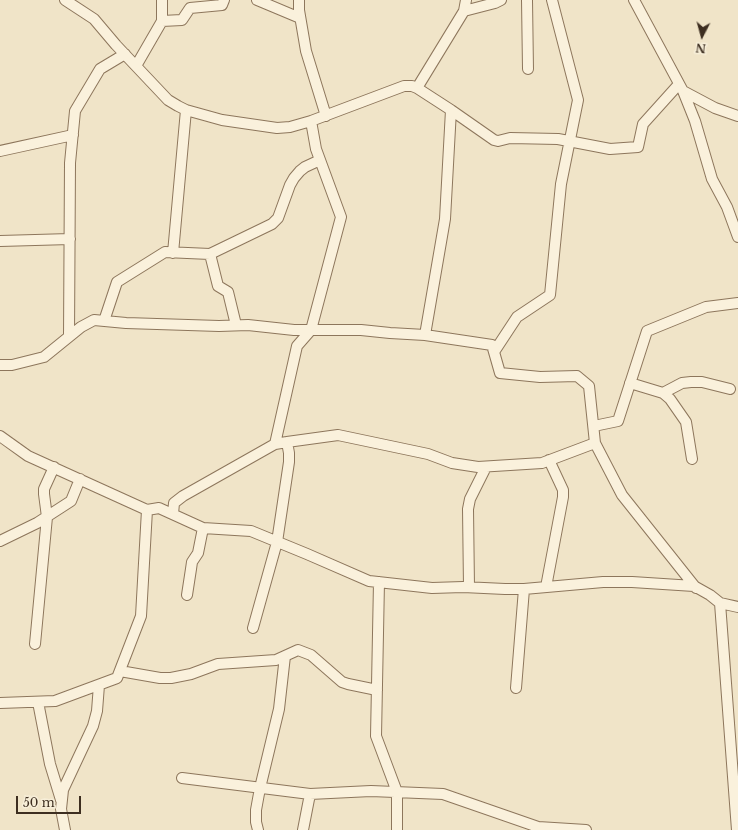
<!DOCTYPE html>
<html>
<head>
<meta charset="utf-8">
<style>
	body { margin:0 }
	#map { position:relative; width:738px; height:830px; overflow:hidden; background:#f0e4c8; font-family:"Libre Baskerville",serif }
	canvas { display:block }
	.north { position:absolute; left:682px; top:16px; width:40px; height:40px; -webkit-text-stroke:3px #f7eed8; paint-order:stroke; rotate:186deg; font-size:11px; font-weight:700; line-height:16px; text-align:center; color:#3d2e20 }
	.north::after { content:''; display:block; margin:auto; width:14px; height:18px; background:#3d2e20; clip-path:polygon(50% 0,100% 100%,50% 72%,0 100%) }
	.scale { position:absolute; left:16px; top:796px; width:65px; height:18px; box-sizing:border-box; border:2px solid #3d2e20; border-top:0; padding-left:5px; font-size:12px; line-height:14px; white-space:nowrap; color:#3d2e20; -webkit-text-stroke:3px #f7eed8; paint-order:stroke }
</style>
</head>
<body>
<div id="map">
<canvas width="738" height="830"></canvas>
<div class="north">N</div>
<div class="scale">50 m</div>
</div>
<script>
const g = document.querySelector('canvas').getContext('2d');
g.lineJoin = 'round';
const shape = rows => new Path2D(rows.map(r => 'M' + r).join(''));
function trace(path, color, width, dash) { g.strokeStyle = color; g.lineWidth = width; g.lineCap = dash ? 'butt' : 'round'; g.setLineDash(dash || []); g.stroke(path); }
const street = shape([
	[65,0,94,19,116,45,168,100,178,106,186,110,222,120,277,128,290,127,311,121,404,86,412,86,417,88,451,110,494,140,498,141,510,138,558,139,610,149,638,147,643,124,679,84],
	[257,0,300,18],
	[299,0,299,10,306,51,326,116],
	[527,0,528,69],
	[634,0,683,91,695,121,712,179,727,207,738,237],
	[464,11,495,3,501,0],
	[162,21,162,0],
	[136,66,162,21,182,20,190,8,222,5,224,0],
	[417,88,464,11,466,0],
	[683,91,715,108,738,116],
	[0,151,73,135],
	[0,241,70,239],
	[173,253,186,110],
	[210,254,218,286,228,292,236,325],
	[104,321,117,282,165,252,210,254,272,224,278,218,290,185,294,178,300,171,305,167,320,160],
	[425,335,445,219,451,110],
	[69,336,70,163,75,111,100,69,125,54],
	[494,352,517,317,550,295,561,184,578,100,552,0],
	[0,365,12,365,44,357,81,327,94,320,126,323,219,326,248,325,294,330,361,330,390,333,425,335,492,345,500,373,540,377,577,376,589,386,595,443,622,495,696,588],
	[630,383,663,393,670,399,686,422,692,459],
	[663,393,682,383,691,382,702,382,730,389],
	[594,426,618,421,647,331,706,307,738,303],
	[0,436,28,456,147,510,159,508,203,528,251,531,307,554,369,581,432,588,463,587,505,589,524,589,603,582,632,582,694,586,710,595,720,603,738,607],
	[275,444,297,346,311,330,341,217,316,149,311,121],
	[173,514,174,503,183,496,275,444,287,442,338,435,428,454,452,463,478,467,542,463,595,443],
	[0,541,37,523,71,501,80,479],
	[379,582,376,736,397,792,397,830],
	[469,587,468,509,470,499,486,467],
	[546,587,563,497,563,490,549,460],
	[187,595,191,569,192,562,198,553,203,528],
	[720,603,737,830],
	[253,628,277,542,289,462,289,453,287,442],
	[35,644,47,517,44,494,44,489,54,467],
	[120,671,160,678,171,678,191,674,218,664,276,660,298,650,311,655,342,682,348,684,377,690],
	[516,688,524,589],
	[38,702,50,764,61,800],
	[0,703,55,701,117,678,141,616,147,510],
	[182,778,310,794,371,791,443,794,538,827,586,830],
	[65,830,61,809,63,790,93,726,97,711,99,685],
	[258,830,256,822,256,810,260,788,279,709,285,656],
	[303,830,310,794]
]);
trace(street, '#8d765c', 12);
trace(street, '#faf1dc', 10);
</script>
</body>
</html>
